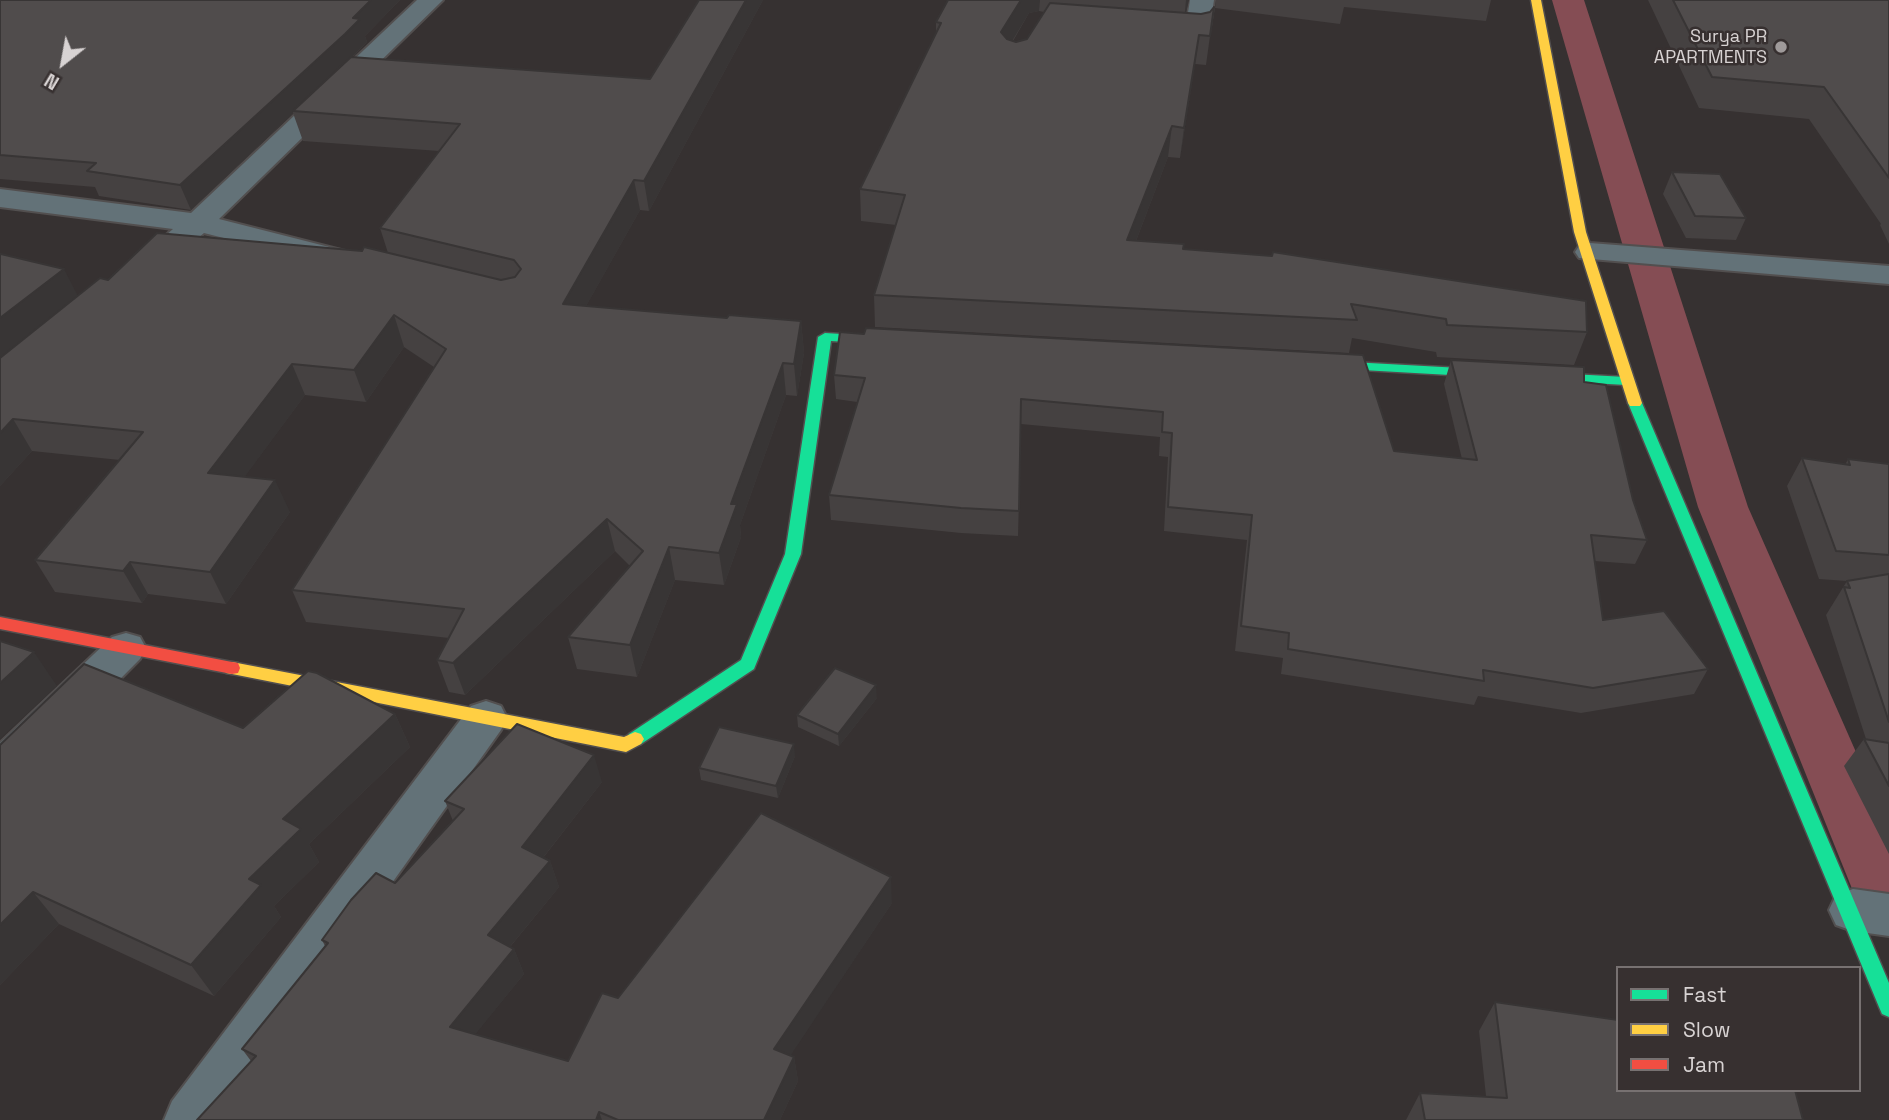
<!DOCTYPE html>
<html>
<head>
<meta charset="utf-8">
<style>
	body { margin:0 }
	#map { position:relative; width:1889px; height:1120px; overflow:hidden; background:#363131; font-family:"Space Grotesk",sans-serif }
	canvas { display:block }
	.legend { position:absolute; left:1616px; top:966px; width:245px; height:126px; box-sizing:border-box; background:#373030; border:2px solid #777171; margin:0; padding:9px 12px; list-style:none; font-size:21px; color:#d8d3d3 }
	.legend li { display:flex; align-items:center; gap:14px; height:35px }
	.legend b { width:35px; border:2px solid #777171 }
	.north { position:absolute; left:28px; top:28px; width:70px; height:70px; -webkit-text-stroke:5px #373030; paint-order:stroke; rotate:211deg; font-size:19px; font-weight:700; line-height:28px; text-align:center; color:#d8d3d3 }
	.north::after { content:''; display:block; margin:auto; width:24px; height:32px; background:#d8d3d3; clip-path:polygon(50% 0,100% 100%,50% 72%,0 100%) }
</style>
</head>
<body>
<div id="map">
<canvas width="1889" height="1120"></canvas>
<ul class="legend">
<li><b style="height:9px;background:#16e098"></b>Fast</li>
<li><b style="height:9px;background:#ffcf43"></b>Slow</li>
<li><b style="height:9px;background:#f24e42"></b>Jam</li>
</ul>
<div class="north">N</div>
</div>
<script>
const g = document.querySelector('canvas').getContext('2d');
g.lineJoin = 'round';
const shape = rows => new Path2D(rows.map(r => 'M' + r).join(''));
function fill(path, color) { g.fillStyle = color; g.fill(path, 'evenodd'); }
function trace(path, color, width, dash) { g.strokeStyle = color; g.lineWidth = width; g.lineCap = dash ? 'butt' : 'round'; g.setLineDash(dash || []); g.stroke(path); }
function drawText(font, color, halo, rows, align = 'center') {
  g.font = font + ' "Space Grotesk",sans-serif'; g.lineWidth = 5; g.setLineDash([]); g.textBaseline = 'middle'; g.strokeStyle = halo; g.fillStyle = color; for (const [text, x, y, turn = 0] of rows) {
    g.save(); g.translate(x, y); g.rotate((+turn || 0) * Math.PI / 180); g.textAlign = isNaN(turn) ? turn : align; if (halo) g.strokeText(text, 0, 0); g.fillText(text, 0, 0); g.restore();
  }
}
fill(shape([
	[1552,0,1584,0,1748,507,1889,827,1889,929,1866,921,1857,901,1698,507,1552,0]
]), '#854d54');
const street = shape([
	[417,0,443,0,219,219,345,251,349,257,345,263,334,266,204,233,154,275,143,277,132,275,128,268,173,229,0,207,0,189,191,213,417,0],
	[1190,0,1214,0,1209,33,1206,38,1197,40,1157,36,1154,31,1157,26,1186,25,1190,0],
	[1590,243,1889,266,1889,284,1579,258,1575,252,1579,246,1590,243],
	[126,633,140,637,146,648,140,659,16,784,0,789,0,743,112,637,126,633],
	[486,701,501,706,507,718,501,730,223,1120,164,1120,172,1101,471,706,486,701],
	[1853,889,1889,894,1889,936,1853,931,1836,925,1829,910,1836,895,1853,889]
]);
const fast = shape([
	[825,333,891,337,898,341,891,345,831,341,801,554,756,664,754,669,641,744,635,746,629,744,626,739,629,734,741,660,785,554,818,337,825,333],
	[1314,360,1626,377,1633,381,1626,385,1309,367,1307,364,1309,361,1314,360],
	[1635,399,1642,403,1889,983,1889,1017,1882,1014,1879,1007,1628,403,1635,399]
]);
const slow = shape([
	[1531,0,1541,0,1586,232,1642,403,1640,406,1630,406,1628,403,1574,232,1531,0],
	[232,662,624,737,635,732,641,734,644,739,641,744,626,752,232,674,226,673,224,668,226,663,232,662]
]);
const jam = shape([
	[0,617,232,662,238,663,240,668,238,673,232,674,0,629,0,617]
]);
trace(street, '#524f4f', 4);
trace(fast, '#524f4f', 3);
trace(slow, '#524f4f', 3);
trace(jam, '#524f4f', 3);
fill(street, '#637278');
fill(fast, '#16e098');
fill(slow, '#ffcf43');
fill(jam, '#f24e42');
fill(shape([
	[0,0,400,0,365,36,367,42,353,57,650,79,699,0,763,0,649,211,640,210,586,306,727,318,801,321,804,353,797,396,786,395,740,525,741,537,724,585,675,580,637,677,577,669,568,637,630,566,615,551,465,695,449,692,437,660,449,638,306,622,292,590,434,367,404,347,366,402,305,395,244,477,290,512,226,604,148,594,142,603,55,592,35,560,120,460,32,451,0,486,0,254,78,296,108,280,388,253,380,228,439,151,303,141,293,113,191,210,99,196,95,187,0,179],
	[948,0,1189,0,1186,13,1201,14,1210,12,1214,7,1206,65,1195,64,1180,158,1168,157,1136,241,1183,249,1587,332,1574,365,1437,357,1436,352,1352,338,1349,353,875,327,874,295,896,225,861,221,860,189,936,33,936,22],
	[1039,11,1044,12,1027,39,1016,42,1013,41,1029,13],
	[1216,0,1491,0,1486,21,1344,7,1340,24,1215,8],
	[1648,0,1889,0,1889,244,1880,225,1881,224,1809,119,1699,108],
	[1672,172,1746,218,1736,240,1686,238,1663,194],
	[840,332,1394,451,1462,459,1444,384,1451,360,1584,382,1633,500,1647,540,1635,564,1594,561,1603,620,1708,669,1694,694,1581,713,1478,696,1474,705,1281,674,1283,658,1235,651,1247,540,1164,531,1168,457,1159,456,1160,437,1021,424,1018,536,961,533,831,520,829,495,857,402,836,399,834,375],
	[1802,458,1845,465,1848,459,1889,464,1889,854,1844,766,1864,739,1866,739,1826,615,1847,581,1819,579,1787,486],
	[877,698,839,746,798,727,797,715],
	[395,714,410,747,309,844,319,862,274,906,281,917,214,996,59,924,0,985,0,745,243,728],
	[795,756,778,798,701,780,699,768],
	[602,782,543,858,550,861,559,887,510,947,514,949,524,974,475,1034,568,1061,618,998,892,903,790,1055,794,1057,798,1081,780,1120,197,1120,251,1061,242,1049,325,946,322,940,395,883,453,821,445,801],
	[1495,1002,1803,1120,1406,1120,1420,1093,1486,1096,1479,1031]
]), '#454141');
fill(shape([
	[371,0,400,0,365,36,367,42,352,57,293,111,293,113,191,210,180,185],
	[746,0,763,0,649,211,644,181],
	[1021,0,1040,0,1039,11,1029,13,1000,61,1001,32],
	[1186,0,1189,0,1184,22],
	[1199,35,1195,64,1180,158,1184,128],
	[1172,126,1168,157,1124,272,1127,240],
	[634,180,640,210,570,335,563,304],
	[64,269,80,300,0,364,0,318],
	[394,315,404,347,366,402,354,370],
	[801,321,804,353,797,396,794,364],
	[783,363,786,395,740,525,741,537,724,585,719,553,731,504],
	[292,364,305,395,224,505,208,473],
	[13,419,32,451,0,486,0,433],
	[275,480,290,512,226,604,210,572],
	[607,519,615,551,465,695,453,663],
	[669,547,675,580,637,677,630,645],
	[130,562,148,594,142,603,123,571],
	[34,652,57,686,0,739,0,683],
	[876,685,877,698,839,746,838,734],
	[395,714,410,747,309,844,319,862,274,906,281,917,214,996,191,965,249,879,283,819],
	[794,744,795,756,778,798,776,786],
	[594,755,602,782,531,873,522,847],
	[550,861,559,887,499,960,488,935],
	[891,877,892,903,779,1073,774,1049],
	[33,892,59,924,0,985,0,925],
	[514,949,524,974,462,1051,450,1027],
	[794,1057,798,1081,780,1120,764,1120],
	[599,1112,602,1120,596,1120]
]), '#383535');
const building = shape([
	[0,0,371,0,353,18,360,19,345,34,180,185,87,171,96,163,0,155,0,0],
	[699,0,746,0,644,181,634,180,563,304,727,318,729,315,801,321,794,364,783,363,731,504,737,504,719,553,669,547,630,645,568,637,643,551,607,519,453,663,437,660,464,609,292,590,446,349,394,315,354,370,292,364,208,473,275,480,210,572,130,562,123,571,35,560,143,432,13,419,0,433,0,358,100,278,108,280,157,233,362,251,364,247,501,280,515,277,521,269,514,260,380,228,460,124,293,111,351,57,650,79,699,0],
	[948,0,1021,0,1001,32,1007,39,1016,42,1027,39,1050,3,1201,14,1210,12,1214,7,1210,36,1199,35,1184,128,1172,126,1127,240,1184,244,1183,249,1272,256,1273,252,1586,301,1587,332,1447,325,1446,319,1351,304,1357,320,874,295,905,195,860,189,941,23,936,22,948,0],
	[1673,0,1889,0,1889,178,1824,87,1712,77,1673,0],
	[1672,172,1720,174,1746,218,1695,216,1672,172],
	[0,254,1,254,64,269,0,318,0,254],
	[866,328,1363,355,1394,451,1477,460,1451,360,1584,367,1584,382,1606,385,1633,500,1647,540,1591,535,1603,620,1664,611,1708,669,1593,688,1483,670,1484,681,1288,649,1289,633,1241,626,1252,515,1168,507,1172,433,1162,432,1163,412,1021,399,1019,511,961,508,829,495,865,378,834,375,840,332,864,334,866,328],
	[1802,458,1850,465,1848,459,1889,464,1889,555,1836,551,1802,458],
	[1889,574,1889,722,1844,587,1850,588,1847,581,1889,574],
	[0,641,34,652,0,683,0,641],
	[84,664,243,728,308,671,317,673,395,714,283,819,301,829,249,879,261,885,191,965,33,892,0,925,0,745,84,664],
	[835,668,876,685,838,734,797,715,835,668],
	[517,724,594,755,522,847,550,861,488,935,514,949,450,1027,568,1061,602,993,618,998,761,813,891,877,774,1049,794,1057,764,1120,618,1120,599,1112,596,1120,197,1120,256,1056,242,1049,328,943,322,940,351,900,376,873,395,883,464,809,445,801,517,724],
	[719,727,794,744,776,786,699,768,719,727],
	[1864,739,1889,743,1889,786,1864,739],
	[1495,1002,1618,1020,1618,1090,1795,1090,1803,1120,1425,1120,1420,1093,1507,1098,1495,1002]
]);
fill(building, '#504c4c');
trace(building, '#383535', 2);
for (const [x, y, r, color] of [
	[1781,47,7,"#9f9a9a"]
]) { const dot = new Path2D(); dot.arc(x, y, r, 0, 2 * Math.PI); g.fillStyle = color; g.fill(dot); trace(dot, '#373030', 2.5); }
drawText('18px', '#d8d3d3', '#373030', [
	["Surya PR",1767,37],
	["APARTMENTS",1767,58]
], 'right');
</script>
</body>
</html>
